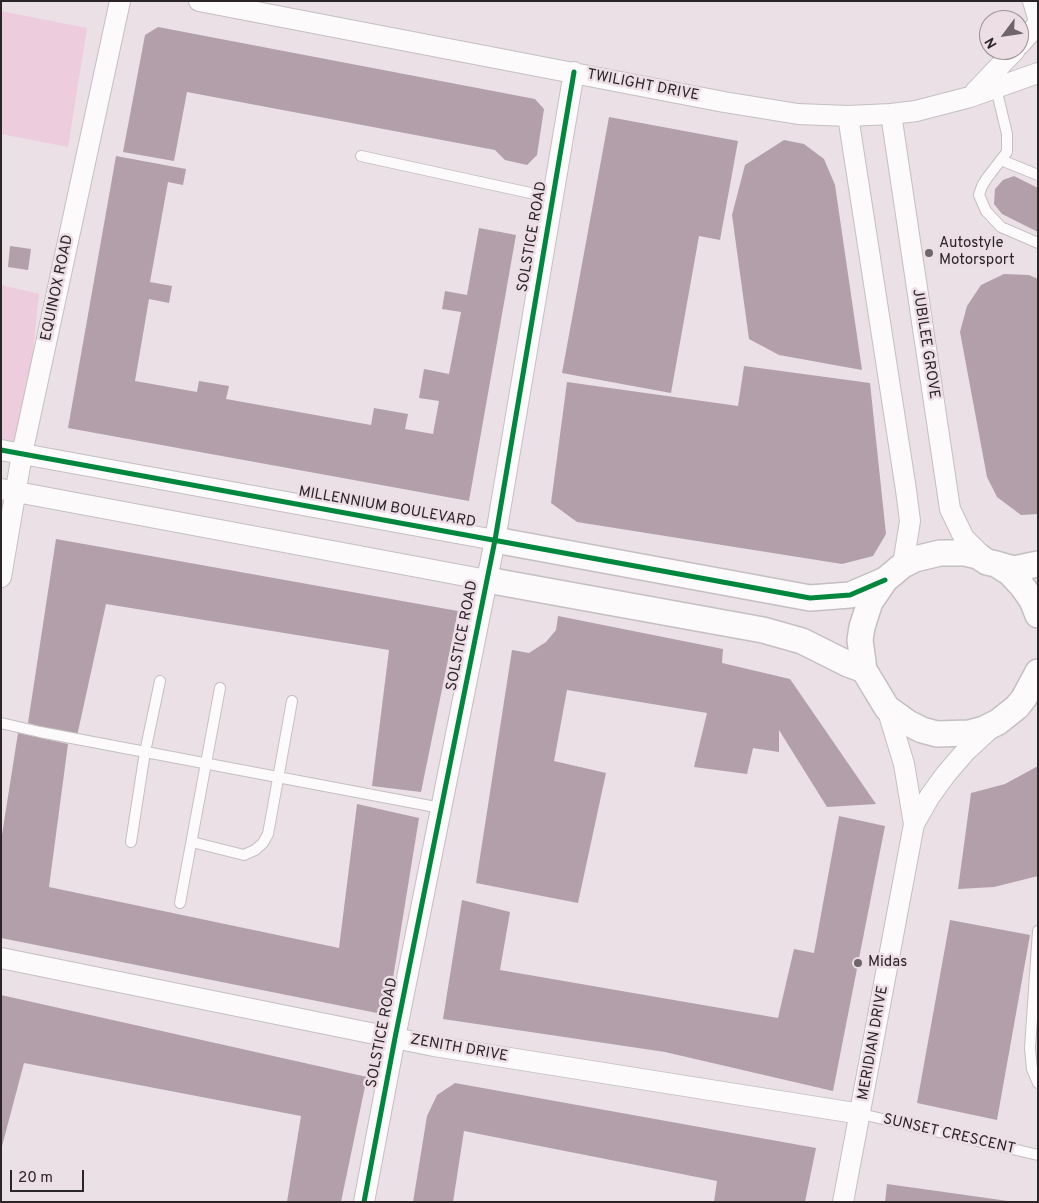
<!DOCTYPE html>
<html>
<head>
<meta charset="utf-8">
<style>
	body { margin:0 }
	#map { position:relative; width:1039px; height:1203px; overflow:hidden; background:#eae0e5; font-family:Overpass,sans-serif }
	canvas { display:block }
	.frame { position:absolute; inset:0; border:2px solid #2b2528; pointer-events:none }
	.north { position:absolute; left:979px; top:10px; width:50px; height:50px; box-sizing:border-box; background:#eddde5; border:1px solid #9f9399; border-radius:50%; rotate:239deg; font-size:14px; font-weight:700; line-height:20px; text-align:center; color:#2b2528 }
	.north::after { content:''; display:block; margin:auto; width:18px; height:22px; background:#6e666a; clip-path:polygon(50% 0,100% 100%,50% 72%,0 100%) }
	.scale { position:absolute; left:10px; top:1170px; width:74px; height:22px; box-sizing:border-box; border:2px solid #2b2528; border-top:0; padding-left:6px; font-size:15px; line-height:18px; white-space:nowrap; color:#2b2528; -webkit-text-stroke:4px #eddde5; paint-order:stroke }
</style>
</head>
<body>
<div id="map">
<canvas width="1039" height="1203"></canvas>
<div class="frame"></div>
<div class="north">N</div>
<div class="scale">20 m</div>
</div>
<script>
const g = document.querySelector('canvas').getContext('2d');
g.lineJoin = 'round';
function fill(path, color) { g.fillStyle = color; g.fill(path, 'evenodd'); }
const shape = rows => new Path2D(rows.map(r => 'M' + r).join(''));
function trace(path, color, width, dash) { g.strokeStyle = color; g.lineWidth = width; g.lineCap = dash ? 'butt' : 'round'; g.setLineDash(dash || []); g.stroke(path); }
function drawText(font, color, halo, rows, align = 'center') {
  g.font = font + ' Overpass,sans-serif'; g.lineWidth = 5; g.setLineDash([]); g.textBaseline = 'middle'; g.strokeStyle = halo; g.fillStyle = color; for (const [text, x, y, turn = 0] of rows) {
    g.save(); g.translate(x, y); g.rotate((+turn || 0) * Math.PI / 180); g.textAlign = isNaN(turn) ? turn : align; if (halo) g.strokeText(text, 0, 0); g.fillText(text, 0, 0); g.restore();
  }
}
fill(shape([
	[1,11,87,28,68,147,1,134],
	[1,285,39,294,22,454,1,448]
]), '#edccde');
fill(shape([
	[158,27,535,99,544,109,537,155,527,165,505,160,495,150,187,92,174,161,123,152,145,35],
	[609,117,738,141,720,240,699,236,671,393,562,373],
	[784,140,804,144,824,159,835,185,862,370,779,355,749,339,732,215,745,165],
	[116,156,186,169,183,185,168,182,150,282,172,286,169,303,149,299,135,381,197,392,199,381,229,386,226,399,371,425,374,408,408,414,405,429,433,434,439,401,419,398,424,369,449,374,461,312,442,309,445,291,467,295,479,228,516,235,469,501,68,428],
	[1014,176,1038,188,1038,232,1002,214,994,204,995,189,1003,180],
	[10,246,31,249,28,270,8,267],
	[1004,274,1029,275,1038,279,1038,514,1021,515,997,497,987,477,960,332,967,306,981,285],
	[744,366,870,383,886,534,873,556,842,564,577,522,551,503,567,382,738,406],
	[56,539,458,611,421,792,372,786,389,650,106,604,77,736,28,723],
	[558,616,723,649,722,663,790,679,876,804,827,807,779,730,779,752,753,748,747,774,694,767,707,713,567,690,554,761,606,773,578,903,476,883,512,650,529,653,546,642,556,630],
	[18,733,68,744,49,887,339,948,357,804,419,818,387,1015,1,938,1,841],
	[1038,766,1038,876,994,887,958,889,971,793,1005,784],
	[839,816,885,826,833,1091,665,1052,443,1019,462,900,510,912,500,970,778,1018,794,949,814,953],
	[950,920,1030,935,997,1120,917,1103],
	[1,995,367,1077,341,1202,287,1202,301,1116,24,1063,1,1150],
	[455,1083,816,1148,805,1202,714,1202,717,1181,464,1131,453,1202,413,1202,427,1116,437,1095],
	[887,1184,1008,1201,1007,1202,885,1202]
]), '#b29faa');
const service = shape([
	[996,88,1007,134,1007,152,987,178,982,186,979,195,986,211,1001,227,1038,243],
	[361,156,553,198],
	[1001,160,1038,175],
	[1,723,40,732,441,808],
	[131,842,145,752,160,681],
	[192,842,244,855,255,850,263,843,268,834,292,701],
	[180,903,220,688],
	[1038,931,1030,1048,1032,1069,1038,1083],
	[861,1114,1038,1155]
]);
const minor = shape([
	[199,1,724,102,798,114,848,116,891,114,916,111,970,97,1038,73],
	[1033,1,1038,18],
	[1019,45,1038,24],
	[975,92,1015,50],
	[891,114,950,509,964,538,985,559],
	[848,116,906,490,910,521,903,565],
	[1,450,495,540],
	[1,489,487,580],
	[1,577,22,454,120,1],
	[914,824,930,796,946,774,965,752,992,727],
	[1,958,434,1046,861,1114],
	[364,1202,395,1038,495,540,574,72],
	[843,1202,914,824,904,764,887,708]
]);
const tertiary = shape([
	[495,540,810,598,850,595,885,580],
	[996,564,1014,569,1038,564],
	[487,580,763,630,802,641,848,664,864,670],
	[1038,615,1032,600,1022,586,1010,573,996,564,987,562,978,556,965,553,940,553,915,559,903,565,885,580,870,602,862,627,860,640,864,670,887,708,908,723,922,730,937,734,969,733,984,729,998,722,1017,707,1024,698,1038,672]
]);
trace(service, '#c5bec2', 12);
trace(minor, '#c5bec2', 22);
trace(tertiary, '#c5bec2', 28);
trace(service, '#fcfafb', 10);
trace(minor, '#fcfafb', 20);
trace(tertiary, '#fcfafb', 25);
trace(shape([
	[1,450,810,598,850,595,885,580],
	[364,1202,395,1038,495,540,574,72]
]), '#00873e', 5);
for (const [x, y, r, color] of [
	[929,253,5,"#6e666a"],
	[858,963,5,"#6e666a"]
]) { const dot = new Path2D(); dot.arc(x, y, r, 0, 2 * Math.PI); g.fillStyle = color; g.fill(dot); trace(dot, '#eddde5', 2); }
drawText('15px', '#2b2528', '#eddde5', [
	["TWILIGHT DRIVE",643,86,11],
	["SOLSTICE ROAD",533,237,-80],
	["EQUINOX ROAD",58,288,-78],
	["JUBILEE GROVE",925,344,81],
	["MILLENNIUM BOULEVARD",387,508,10],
	["SOLSTICE ROAD",463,636,-79],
	["SOLSTICE ROAD",383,1033,-79],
	["MERIDIAN DRIVE",874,1043,-80],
	["ZENITH DRIVE",459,1049,10],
	["SUNSET CRESCENT",949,1135,13]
]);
drawText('15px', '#2b2528', '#eddde5', [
	["Autostyle",939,244],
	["Motorsport",939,261],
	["Midas",868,963]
], 'left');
</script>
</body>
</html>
